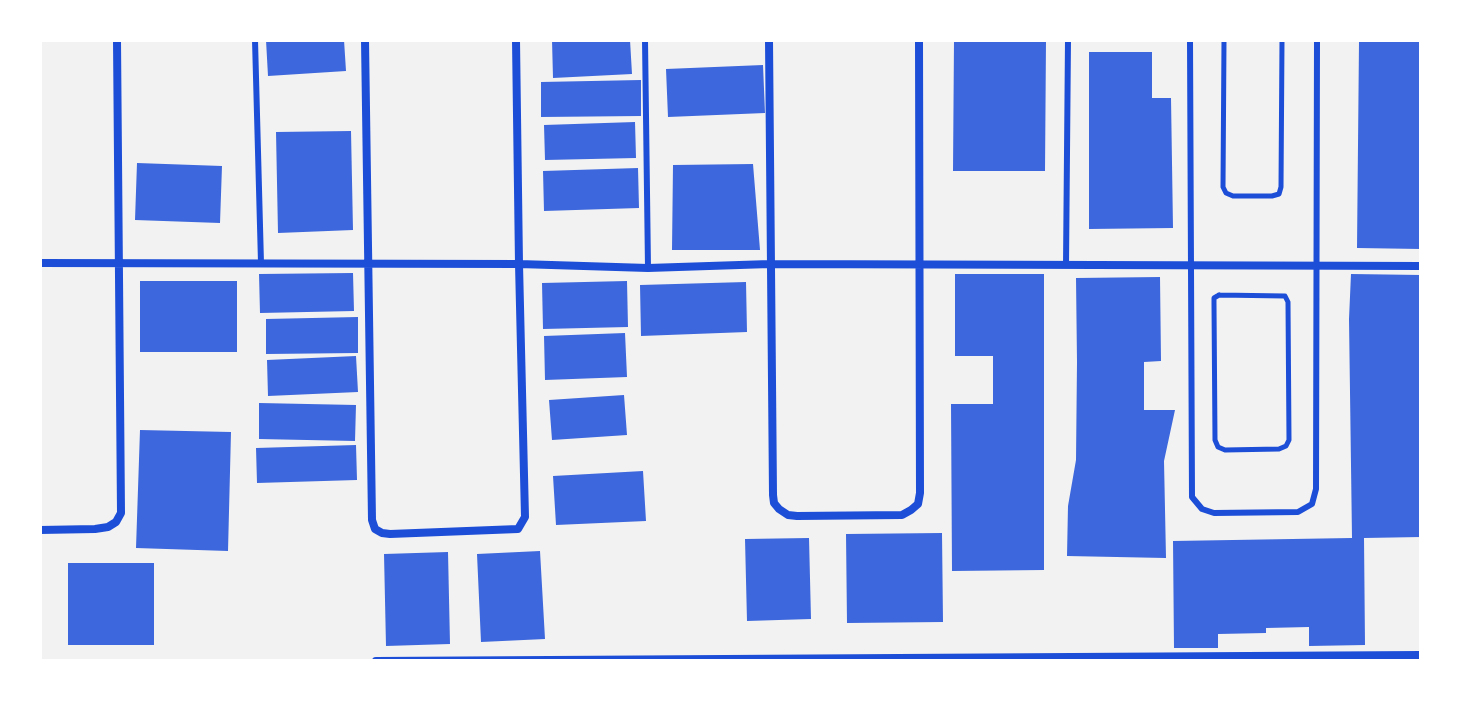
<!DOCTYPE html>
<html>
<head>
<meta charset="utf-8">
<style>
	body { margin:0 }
	#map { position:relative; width:1461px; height:701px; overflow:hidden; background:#f2f2f2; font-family:"PT Sans Narrow",sans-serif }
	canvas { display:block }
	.frame { position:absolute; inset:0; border:42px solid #fff; pointer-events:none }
</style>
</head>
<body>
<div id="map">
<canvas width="1461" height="701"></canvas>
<div class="frame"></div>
</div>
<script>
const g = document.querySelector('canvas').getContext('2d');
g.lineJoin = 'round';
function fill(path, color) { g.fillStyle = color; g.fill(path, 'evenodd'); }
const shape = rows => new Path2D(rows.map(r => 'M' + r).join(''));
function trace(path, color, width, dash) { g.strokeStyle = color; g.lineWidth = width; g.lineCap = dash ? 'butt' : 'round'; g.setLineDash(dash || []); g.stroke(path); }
fill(shape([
	[266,40,344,40,346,71,268,76],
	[552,40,630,40,632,74,553,78],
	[954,40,1046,40,1045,171,953,171],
	[1387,40,1421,40,1421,249,1357,248,1359,42,1387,42],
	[1089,52,1152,52,1152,98,1171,98,1173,228,1089,229],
	[763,65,765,113,668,117,666,69],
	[641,80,641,116,541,117,541,82],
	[635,122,636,158,545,160,544,125],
	[351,131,353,230,278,233,276,132],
	[137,163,222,166,220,223,135,220],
	[753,164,760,250,672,250,673,165],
	[638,168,639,208,544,211,543,171],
	[353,273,354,311,260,313,259,274],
	[955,274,1044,274,1044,570,952,571,951,404,993,404,993,356,955,356],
	[1351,274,1421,275,1421,537,1364,538,1365,645,1309,646,1309,627,1266,628,1266,633,1218,634,1218,648,1174,648,1173,541,1352,538,1349,319],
	[1160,277,1161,361,1144,362,1144,410,1175,410,1164,461,1166,558,1067,556,1068,506,1076,460,1077,362,1076,278],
	[140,281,237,281,237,352,140,352],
	[627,281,628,327,543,329,542,283],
	[746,282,747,332,641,336,640,285],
	[358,317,358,353,266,354,266,319],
	[625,333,627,377,545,380,544,336],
	[356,356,358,392,268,396,267,360],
	[624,395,627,435,552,440,549,400],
	[259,403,356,405,355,441,259,439],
	[140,430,231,432,228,551,136,548],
	[356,445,357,480,257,483,256,448],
	[643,471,646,521,556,525,553,476],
	[942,533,943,622,847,623,846,534],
	[809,538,811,619,747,621,745,539],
	[540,551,545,639,481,642,477,554],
	[448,552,450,644,386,646,384,554],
	[68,563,154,563,154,645,68,645]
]), '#3d67dc');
trace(shape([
	[1224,40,1223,187,1226,193,1233,196,1272,196,1279,194,1281,187,1282,40],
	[1219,295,1285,296,1288,302,1289,440,1286,446,1279,449,1225,450,1218,447,1215,440,1214,304,1214,298,1219,295]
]), '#1d4ed8', 5);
trace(shape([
	[255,40,261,263],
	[645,40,648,268],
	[1190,40,1192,497,1202,509,1214,513,1298,512,1312,504,1316,489,1317,40],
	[1066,265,1068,40]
]), '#1d4ed8', 6);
trace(shape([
	[365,40,372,520,375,529,382,533,390,534,518,529,525,517,519,264,516,40],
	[769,40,773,495,774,503,779,509,788,515,797,516,902,515,911,510,918,504,920,493,919,40],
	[40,263,519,264,648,268,770,264,1421,266],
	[40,530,95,529,108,527,116,522,121,513,117,40],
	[376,661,1421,655]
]), '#1d4ed8', 8);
</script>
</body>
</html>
